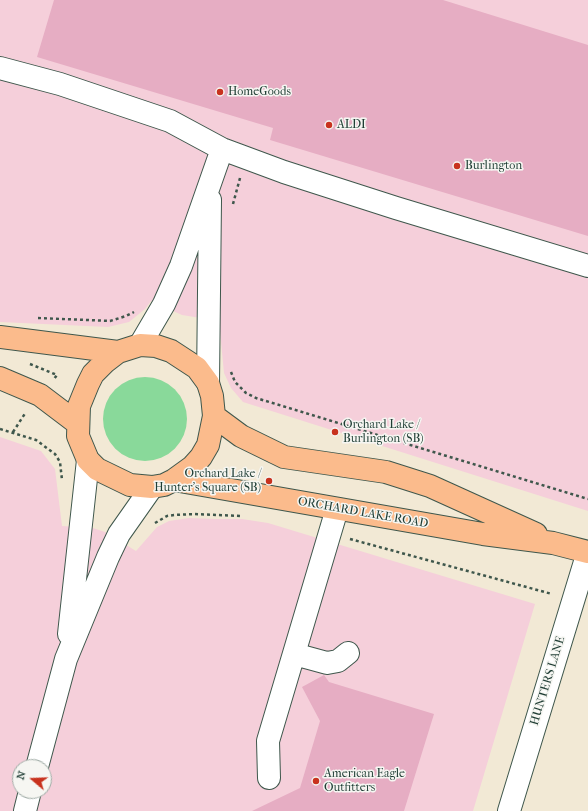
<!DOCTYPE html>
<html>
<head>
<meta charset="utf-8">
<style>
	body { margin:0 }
	#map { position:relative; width:588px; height:811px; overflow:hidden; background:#f2e9d5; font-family:"IM FELL French Canon",serif }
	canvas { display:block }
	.north { position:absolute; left:12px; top:759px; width:40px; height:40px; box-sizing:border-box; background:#f6f6f2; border:1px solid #a0aca6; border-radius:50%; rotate:289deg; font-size:11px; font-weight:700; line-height:16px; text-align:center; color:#1f3d34 }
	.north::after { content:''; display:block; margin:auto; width:14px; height:18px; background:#c8321e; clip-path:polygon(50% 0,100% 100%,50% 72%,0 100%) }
</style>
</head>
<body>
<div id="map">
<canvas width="588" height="811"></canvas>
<div class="north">N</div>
</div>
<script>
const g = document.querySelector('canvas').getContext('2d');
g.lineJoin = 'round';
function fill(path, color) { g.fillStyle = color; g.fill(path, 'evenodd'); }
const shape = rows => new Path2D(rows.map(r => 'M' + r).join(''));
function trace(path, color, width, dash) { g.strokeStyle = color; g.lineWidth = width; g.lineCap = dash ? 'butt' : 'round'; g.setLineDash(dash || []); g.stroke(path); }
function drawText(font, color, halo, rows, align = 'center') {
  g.font = font + ' "IM FELL French Canon",serif'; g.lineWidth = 3; g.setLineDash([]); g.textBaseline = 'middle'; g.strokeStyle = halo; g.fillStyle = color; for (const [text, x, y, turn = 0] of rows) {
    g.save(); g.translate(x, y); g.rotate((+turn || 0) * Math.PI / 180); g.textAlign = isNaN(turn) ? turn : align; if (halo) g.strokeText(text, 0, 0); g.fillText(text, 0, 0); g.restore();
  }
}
fill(shape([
	[0,0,588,0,588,511,243,402,231,388,224,373,219,321,182,315,151,301,145,309,129,322,108,327,0,322],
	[0,437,41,451,55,469,62,526,93,528,105,532,136,551,157,527,169,521,189,518,216,519,242,519,268,523,535,604,473,811,0,811],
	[20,767,44,767,44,791,20,791]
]), '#f5cfda');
fill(shape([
	'103 419a42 42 0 1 1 84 0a42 42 0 1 1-84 0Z'
]), '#89d99a');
fill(shape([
	[54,0,443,0,588,45,588,236,270,140,273,128,37,57],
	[324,675,329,682,434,714,404,811,252,811,300,788,320,721,302,687]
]), '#e6adc3');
const minor = shape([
	[0,68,60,84,170,121,222,149,284,172,396,208,588,266],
	[140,345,164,304,181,266,222,149],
	[208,383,210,200],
	[69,634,88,460],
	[294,654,327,663,338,661,348,653],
	[37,767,66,659,108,557,119,534,152,487],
	[269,778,268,741,337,509],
	[25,811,30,791],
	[509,811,588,552]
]);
const major = shape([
	[0,337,118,352],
	[140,345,156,346,171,351,197,368,208,383,212,396,214,416,208,445,201,457,192,467,174,480,164,485,152,487,130,485,97,469,88,460,78,436,79,406,88,384,93,374,105,362,118,352,140,345],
	[0,378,40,395,77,423],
	[214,416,241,436,284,457,386,472,430,486,536,534],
	[174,480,483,534,553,543,588,552]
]);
trace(minor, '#3f574c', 24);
trace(major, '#3f574c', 24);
trace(shape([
	[233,204,240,178],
	[38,318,110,321,126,316,134,312],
	[30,364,57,375,54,379],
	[231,372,235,382,246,393,256,398,588,499],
	[0,429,36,440,55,454,60,462,62,480],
	[13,432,26,412],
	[155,523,167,516,174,515,195,514,240,516],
	[350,539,552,594]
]), '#3f574c', 2.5, [3, 3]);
trace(minor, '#fff', 22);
trace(major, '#fbbb8c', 22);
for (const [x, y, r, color] of [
	[220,92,4,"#c8321e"],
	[329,125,4,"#c8321e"],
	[457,166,4,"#c8321e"],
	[335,432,4,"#c8321e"],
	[269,481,4,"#c8321e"],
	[316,781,4,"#c8321e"]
]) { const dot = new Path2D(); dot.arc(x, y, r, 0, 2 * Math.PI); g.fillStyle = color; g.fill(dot); trace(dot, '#f6f6f2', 1.5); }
drawText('12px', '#1f3d34', '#f6f6f2', [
	["HomeGoods",228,92],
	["ALDI",337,125],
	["Burlington",465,166],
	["Orchard Lake /",343,425],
	["Burlington (SB)",343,439],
	["Orchard Lake /",261,474,"right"],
	["Hunter's Square (SB)",261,488,"right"],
	["American Eagle",324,774],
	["Outfitters",324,788]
], 'left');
drawText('12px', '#1f3d34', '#f6f6f2', [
	["ORCHARD LAKE ROAD",363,513,10],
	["HUNTERS LANE",548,681,-73]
]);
</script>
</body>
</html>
